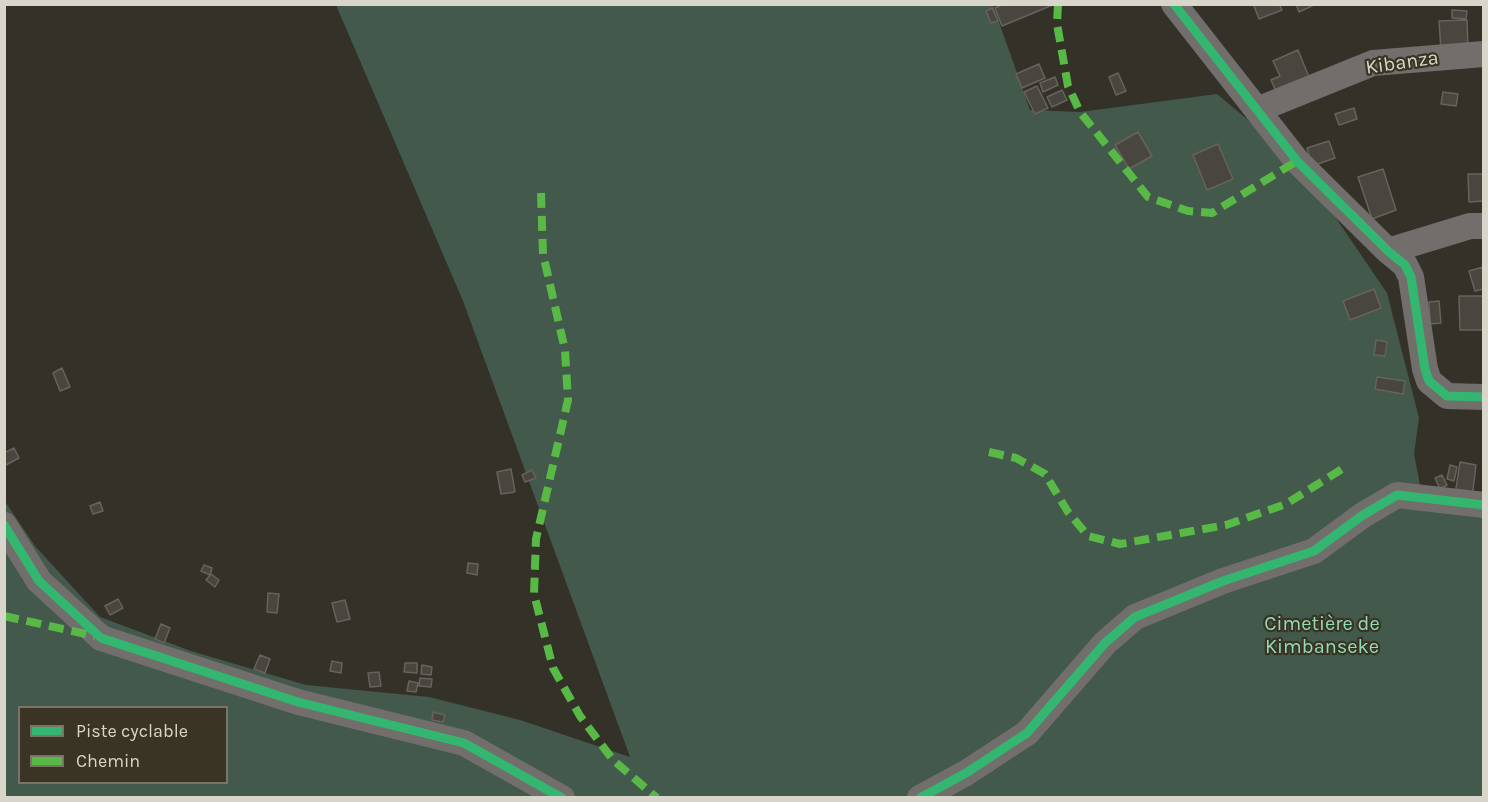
<!DOCTYPE html>
<html>
<head>
<meta charset="utf-8">
<style>
	body { margin:0 }
	#map { position:relative; width:1488px; height:802px; overflow:hidden; background:#343129; font-family:Karla,sans-serif }
	canvas { display:block }
	.frame { position:absolute; inset:0; border:6px solid #d8d5cb; pointer-events:none }
	.legend { position:absolute; left:18px; top:706px; width:210px; height:78px; box-sizing:border-box; background:#393424; border:2px solid #797467; margin:0; padding:8px 10px; list-style:none; font-size:18px; color:#d8d5cb }
	.legend li { display:flex; align-items:center; gap:12px; height:30px }
	.legend b { width:30px; border:2px solid #797467 }
</style>
</head>
<body>
<div id="map">
<canvas width="1488" height="802"></canvas>
<div class="frame"></div>
<ul class="legend">
<li><b style="height:8px;background:#33b770"></b>Piste cyclable</li>
<li><b style="height:8px;background:#58b947"></b>Chemin</li>
</ul>
</div>
<script>
const g = document.querySelector('canvas').getContext('2d');
g.lineJoin = 'round';
function fill(path, color) { g.fillStyle = color; g.fill(path, 'evenodd'); }
const shape = rows => new Path2D(rows.map(r => 'M' + r).join(''));
function trace(path, color, width, dash) { g.strokeStyle = color; g.lineWidth = width; g.lineCap = dash ? 'butt' : 'round'; g.setLineDash(dash || []); g.stroke(path); }
function drawText(font, color, halo, rows, align = 'center') {
  g.font = font + ' Karla,sans-serif'; g.lineWidth = 4.5; g.setLineDash([]); g.textBaseline = 'middle'; g.strokeStyle = halo; g.fillStyle = color; for (const [text, x, y, turn = 0] of rows) {
    g.save(); g.translate(x, y); g.rotate((+turn || 0) * Math.PI / 180); g.textAlign = isNaN(turn) ? turn : align; if (halo) g.strokeText(text, 0, 0); g.fillText(text, 0, 0); g.restore();
  }
}
fill(shape([
	[336,5,993,5,1030,110,1080,112,1217,94,1297,161,1387,293,1419,418,1414,454,1422,495,1483,501,1483,797,5,797,4,500,35,546,100,617,191,651,306,685,429,697,520,720,630,757,463,301],
	[20,708,226,708,226,782,20,782]
]), '#43594c');
const building = shape([
	[1003,4,1055,4,1002,26,995,8,1003,4],
	[1257,4,1279,4,1282,10,1259,19,1254,6,1257,4],
	[1296,4,1316,4,1299,12,1296,4],
	[992,8,998,21,991,23,986,11,992,8],
	[1452,10,1467,11,1466,19,1452,18,1452,10],
	[1467,20,1468,49,1441,50,1439,21,1467,20],
	[1298,50,1311,82,1278,96,1271,80,1280,76,1273,61,1298,50],
	[1039,64,1045,78,1022,88,1016,74,1039,64],
	[1118,73,1126,91,1116,95,1109,77,1118,73],
	[1055,77,1058,85,1043,92,1040,83,1055,77],
	[1037,86,1048,108,1035,114,1024,92,1037,86],
	[1062,90,1067,100,1052,107,1047,97,1062,90],
	[1443,92,1458,94,1456,106,1441,104,1443,92],
	[1354,108,1357,119,1339,125,1335,114,1354,108],
	[1138,132,1152,156,1129,169,1115,145,1138,132],
	[1329,141,1335,158,1312,166,1307,148,1329,141],
	[1218,144,1233,179,1207,190,1193,155,1218,144],
	[1383,169,1396,210,1372,219,1358,177,1383,169],
	[1468,174,1484,174,1484,201,1469,202,1468,174],
	[1483,267,1484,289,1475,291,1469,271,1483,267],
	[1374,289,1381,308,1350,320,1343,301,1374,289],
	[1459,296,1484,296,1484,330,1460,330,1459,296],
	[1439,301,1441,323,1430,324,1429,302,1439,301],
	[1376,340,1387,342,1385,356,1374,355,1376,340],
	[62,368,70,387,60,391,53,373,62,368],
	[1377,377,1405,381,1403,394,1375,389,1377,377],
	[14,448,19,458,4,466,4,453,14,448],
	[1460,462,1476,465,1472,498,1455,495,1460,462],
	[1450,465,1457,467,1454,481,1447,479,1450,465],
	[511,469,515,492,501,494,497,472,511,469],
	[532,470,536,478,525,482,522,475,532,470],
	[1442,475,1447,485,1440,489,1435,478,1442,475],
	[100,502,103,511,93,514,90,506,100,502],
	[468,563,478,564,477,575,467,573,468,563],
	[204,565,212,568,210,575,201,571,204,565],
	[211,574,219,580,215,587,206,580,211,574],
	[268,593,279,594,277,613,267,612,268,593],
	[118,599,123,608,110,615,105,606,118,599],
	[345,600,350,619,337,622,332,603,345,600],
	[161,624,170,628,164,643,155,639,161,624],
	[260,655,270,659,265,673,254,669,260,655],
	[332,661,342,663,341,673,330,671,332,661],
	[405,663,417,663,417,673,404,672,405,663],
	[422,665,432,667,431,675,421,674,422,665],
	[379,672,381,686,370,687,368,673,379,672],
	[420,678,432,679,431,687,419,686,420,678],
	[409,681,418,683,416,692,407,691,409,681],
	[433,712,445,715,443,722,432,720,433,712]
]);
fill(building, '#49463f');
trace(building, '#66635c', 1.5);
trace(shape([
	[1174,4,1297,161,1388,251,1405,265,1411,277,1425,369,1429,381,1447,396,1484,397],
	[1257,110,1373,63,1484,54],
	[1388,251,1470,226,1484,226],
	[4,525,39,581,101,638,298,702,464,743,562,798],
	[920,798,966,773,1027,733,1105,643,1135,617,1223,581,1314,551,1363,515,1397,495,1484,505]
]), '#716e6c', 26);
trace(shape([
	[1058,4,1057,24,1068,86,1080,112,1148,197,1188,211,1212,213,1297,161],
	[541,193,543,254,565,350,568,400,536,539,534,594,553,668,580,716,613,760,657,798],
	[989,452,1016,458,1045,474,1068,512,1088,536,1120,544,1226,525,1286,504,1345,467],
	[4,616,95,636]
]), '#58b947', 8, [15, 8]);
trace(shape([
	[1174,4,1297,161,1388,251,1405,265,1411,277,1425,369,1429,381,1447,396,1484,397],
	[4,525,39,581,101,638,298,702,464,743,562,798],
	[920,798,966,773,1027,733,1105,643,1135,617,1223,581,1314,551,1363,515,1397,495,1484,505]
]), '#33b770', 9);
drawText('20px', '#d8d5cb', '#393424', [
	["Kibanza",1402,63,-8]
]);
drawText('20px', '#92dbb7', '#393424', [
	["Cimetière de",1322,624],
	["Kimbanseke",1322,647]
]);
</script>
</body>
</html>
